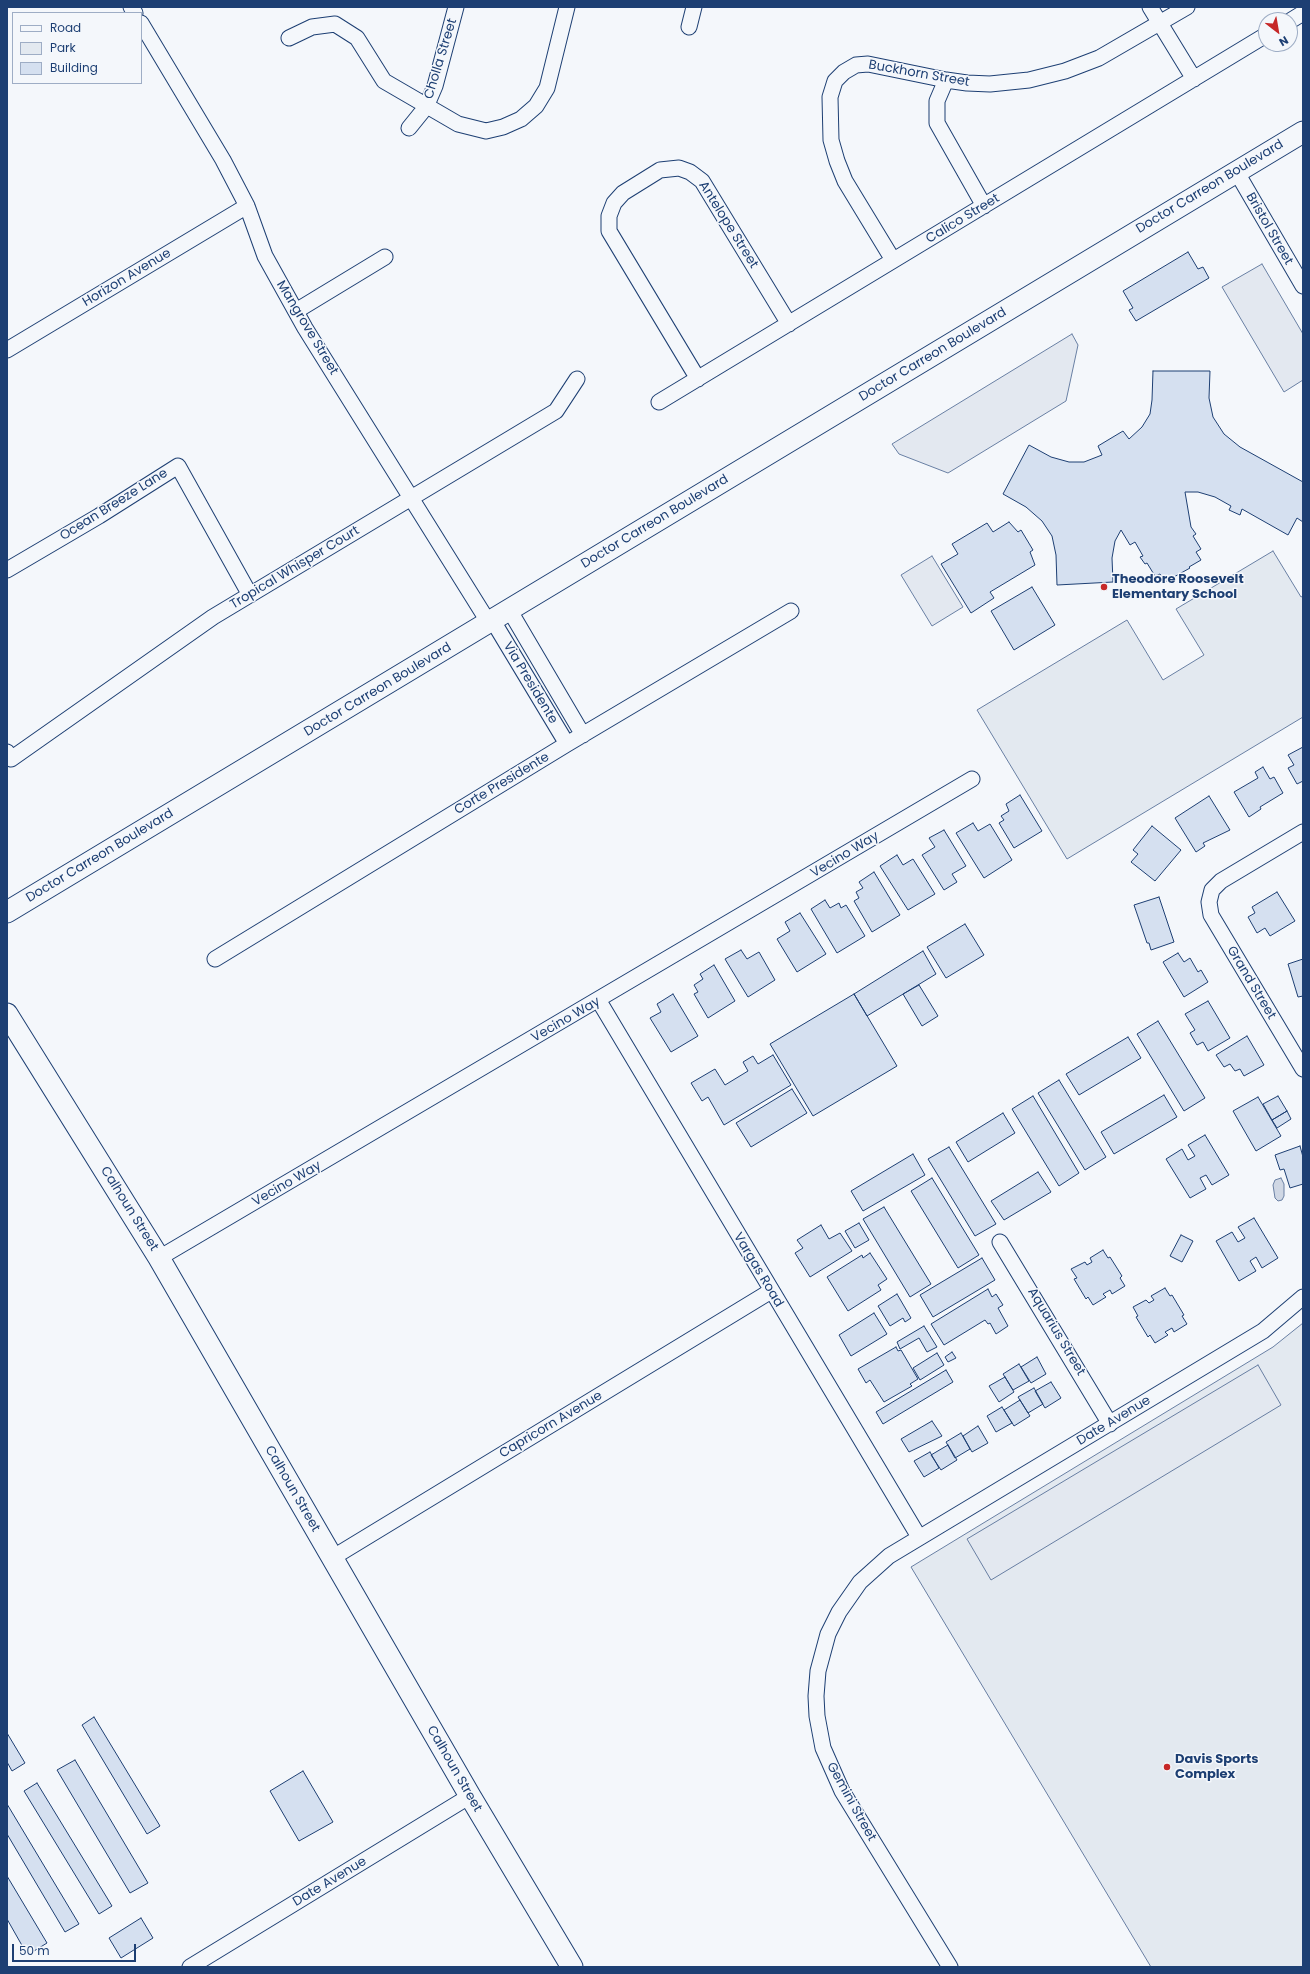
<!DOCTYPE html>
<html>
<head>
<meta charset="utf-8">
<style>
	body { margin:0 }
	#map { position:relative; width:1310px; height:1974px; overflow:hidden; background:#f4f7fb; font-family:Poppins,sans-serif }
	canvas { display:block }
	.frame { position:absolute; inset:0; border:8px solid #1d3f73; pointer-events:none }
	.legend { position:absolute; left:12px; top:12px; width:130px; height:72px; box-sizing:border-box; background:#f4f7fb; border:1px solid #9eadc5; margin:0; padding:5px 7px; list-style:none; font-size:12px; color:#1d3f73 }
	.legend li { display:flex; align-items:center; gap:8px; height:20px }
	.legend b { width:20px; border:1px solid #9eadc5 }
	.north { position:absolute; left:1258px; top:12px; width:40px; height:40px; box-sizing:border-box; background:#f4f7fb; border:1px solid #9eadc5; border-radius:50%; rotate:149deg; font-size:11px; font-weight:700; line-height:16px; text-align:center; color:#1d3f73 }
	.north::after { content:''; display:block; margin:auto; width:14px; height:18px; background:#c62828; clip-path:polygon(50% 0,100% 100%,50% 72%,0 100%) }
	.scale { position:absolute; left:12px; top:1944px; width:124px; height:18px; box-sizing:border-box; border:2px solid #1d3f73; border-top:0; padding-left:5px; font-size:12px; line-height:14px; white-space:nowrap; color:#1d3f73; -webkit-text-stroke:3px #f4f7fb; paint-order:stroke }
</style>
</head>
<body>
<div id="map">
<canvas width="1310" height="1974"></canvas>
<div class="frame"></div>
<ul class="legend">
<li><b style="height:5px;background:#f4f7fb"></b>Road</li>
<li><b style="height:11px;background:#e3e9f0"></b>Park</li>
<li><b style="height:11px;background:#d5e0f0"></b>Building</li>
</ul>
<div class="north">N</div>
<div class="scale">50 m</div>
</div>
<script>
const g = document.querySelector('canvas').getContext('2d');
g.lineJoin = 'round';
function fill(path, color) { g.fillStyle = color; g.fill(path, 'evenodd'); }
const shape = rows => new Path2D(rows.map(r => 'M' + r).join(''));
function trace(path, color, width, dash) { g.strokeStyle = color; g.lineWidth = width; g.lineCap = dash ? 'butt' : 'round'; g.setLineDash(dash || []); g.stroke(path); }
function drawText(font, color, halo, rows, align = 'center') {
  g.font = font + ' Poppins,sans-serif'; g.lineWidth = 3; g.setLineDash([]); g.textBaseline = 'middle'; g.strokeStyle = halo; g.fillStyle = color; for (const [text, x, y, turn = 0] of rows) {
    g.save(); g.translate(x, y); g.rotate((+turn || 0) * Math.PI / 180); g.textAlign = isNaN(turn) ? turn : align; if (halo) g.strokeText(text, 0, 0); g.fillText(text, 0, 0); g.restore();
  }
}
const green = shape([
	[1273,551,1301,597,1303,596,1303,717,1067,859,977,710,1127,620,1163,680,1204,655,1176,609,1273,551],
	[1303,1323,1303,1967,1151,1967,911,1567,1273,1347,1303,1323]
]);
fill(green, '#e3e9f0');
trace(green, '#687fa3', 1);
const parking = shape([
	[1262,264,1303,334,1303,380,1284,392,1222,287,1262,264],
	[1072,334,1078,345,1066,401,948,473,899,454,892,444,1072,334],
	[932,556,963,607,932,626,901,575,932,556],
	[1258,1365,1281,1405,991,1580,967,1539,1258,1365]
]);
fill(parking, '#e3e8f0');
trace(parking, '#687fa3', 1);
const water = shape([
	[1281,1178,1284,1184,1284,1196,1282,1200,1278,1201,1275,1198,1273,1185,1275,1180,1281,1178]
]);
fill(water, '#cfd7e4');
trace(water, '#687fa3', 1);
const building = shape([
	[1188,252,1198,269,1203,267,1209,278,1136,321,1129,310,1133,308,1123,291,1188,252],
	[1153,371,1210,371,1209,398,1213,417,1224,434,1240,447,1303,482,1303,522,1297,518,1288,535,1242,509,1240,515,1229,510,1231,506,1215,497,1198,492,1185,492,1191,527,1196,534,1193,536,1201,549,1196,552,1201,560,1189,567,1190,568,1165,582,1160,574,1155,576,1147,563,1145,564,1140,557,1143,556,1135,542,1130,545,1121,530,1115,541,1112,558,1113,582,1057,585,1056,555,1052,536,1042,521,1026,507,1003,494,1029,445,1051,457,1069,462,1084,462,1102,455,1098,446,1123,431,1129,439,1142,427,1150,414,1152,400,1153,371],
	[1009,522,1018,532,1021,530,1033,550,1030,552,1035,565,990,592,994,598,971,613,941,564,958,554,952,544,987,523,993,532,1009,522],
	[1032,587,1055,625,1014,650,991,611,1032,587],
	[1303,747,1303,781,1297,784,1288,768,1294,765,1288,755,1303,747],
	[1263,767,1270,779,1274,777,1283,793,1260,807,1261,809,1249,817,1234,792,1258,778,1255,772,1263,767],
	[1020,795,1042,831,1014,848,999,823,1004,820,1001,816,1009,811,1006,804,1020,795],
	[1209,796,1230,830,1203,843,1205,846,1196,852,1175,818,1209,796],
	[973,823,978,831,990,824,1012,860,984,878,956,833,973,823],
	[1152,826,1181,850,1155,881,1131,862,1138,854,1133,850,1152,826],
	[944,830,966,866,952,874,957,882,944,890,922,855,935,847,929,838,944,830],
	[897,855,903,865,913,859,935,894,908,910,880,866,897,855],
	[874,872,900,915,872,932,854,901,859,898,856,892,863,888,859,882,874,872],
	[1277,892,1295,921,1270,936,1265,928,1257,933,1248,917,1255,913,1252,907,1277,892],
	[1159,897,1174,942,1151,950,1149,943,1147,943,1134,905,1159,897],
	[825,900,830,908,839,903,841,908,846,905,865,936,837,953,811,909,825,900],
	[800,913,826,954,797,972,777,939,790,931,785,922,800,913],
	[965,924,984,955,946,978,927,947,965,924],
	[741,950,747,959,759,952,775,980,748,997,725,959,741,950],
	[923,951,936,974,867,1016,854,994,923,951],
	[1178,953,1184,962,1190,958,1198,972,1201,970,1208,982,1184,997,1163,962,1178,953],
	[1303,959,1303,996,1298,997,1288,964,1303,959],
	[714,965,735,1001,708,1018,694,994,698,992,694,985,703,979,700,974,714,965],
	[919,985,938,1016,922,1026,903,994,919,985],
	[673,994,698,1036,671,1052,650,1018,661,1012,657,1004,673,994],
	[854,994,897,1066,813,1116,770,1044,854,994],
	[1208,1001,1230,1038,1208,1051,1203,1042,1197,1045,1190,1033,1195,1030,1185,1014,1208,1001],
	[1158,1021,1205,1098,1184,1111,1137,1034,1158,1021],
	[1247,1036,1264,1065,1244,1076,1240,1069,1235,1071,1230,1064,1224,1067,1216,1055,1247,1036],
	[1128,1037,1141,1058,1079,1095,1066,1074,1128,1037],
	[773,1055,791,1085,724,1125,708,1097,702,1101,691,1083,715,1069,725,1085,748,1071,743,1062,753,1056,758,1064,773,1055],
	[1059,1080,1106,1157,1085,1170,1038,1093,1059,1080],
	[792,1089,807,1113,751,1147,736,1123,792,1089],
	[1164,1095,1177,1117,1114,1154,1101,1132,1164,1095],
	[1033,1096,1079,1173,1059,1186,1012,1109,1033,1096],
	[1278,1096,1287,1111,1272,1120,1263,1104,1278,1096],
	[1258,1097,1281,1136,1256,1151,1233,1111,1258,1097],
	[1287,1111,1291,1119,1277,1128,1272,1120,1287,1111],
	[1003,1113,1015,1133,968,1162,956,1142,1003,1113],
	[1205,1135,1229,1175,1212,1185,1206,1175,1200,1178,1206,1189,1190,1198,1166,1159,1182,1149,1188,1160,1195,1156,1188,1145,1205,1135],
	[1300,1146,1303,1157,1303,1184,1290,1188,1284,1169,1280,1170,1275,1155,1300,1146],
	[949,1147,996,1224,975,1236,928,1159,949,1147],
	[913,1154,925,1175,863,1211,851,1191,913,1154],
	[1038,1172,1051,1192,1004,1220,991,1201,1038,1172],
	[932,1178,979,1255,958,1268,911,1191,932,1178],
	[884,1207,931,1284,910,1297,863,1219,884,1207],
	[1254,1218,1278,1258,1262,1268,1256,1257,1250,1261,1256,1271,1239,1281,1216,1241,1232,1232,1238,1242,1245,1238,1238,1227,1254,1218],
	[859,1223,869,1240,855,1248,845,1231,859,1223],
	[821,1225,829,1239,840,1233,852,1251,810,1277,795,1253,803,1248,797,1240,821,1225],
	[1181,1235,1193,1241,1182,1262,1170,1256,1181,1235],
	[1103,1250,1108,1258,1110,1257,1122,1276,1120,1278,1125,1286,1112,1294,1110,1290,1103,1294,1106,1297,1093,1305,1088,1297,1086,1299,1074,1279,1077,1278,1071,1269,1085,1262,1087,1265,1092,1262,1090,1258,1103,1250],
	[870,1253,887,1279,878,1285,881,1290,848,1311,827,1277,862,1255,863,1258,870,1253],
	[982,1258,995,1280,933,1317,920,1295,982,1258],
	[1165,1288,1170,1296,1172,1295,1184,1315,1182,1316,1187,1324,1174,1332,1172,1328,1165,1332,1168,1335,1155,1343,1150,1335,1148,1337,1136,1317,1138,1316,1133,1307,1146,1300,1149,1303,1154,1300,1151,1296,1165,1288],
	[988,1289,992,1297,996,1294,1003,1305,998,1308,1008,1326,996,1334,990,1323,988,1324,985,1320,944,1345,931,1324,988,1289],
	[897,1294,911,1318,905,1322,903,1318,890,1326,878,1306,897,1294],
	[874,1313,887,1334,851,1356,839,1335,874,1313],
	[924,1326,937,1347,927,1352,919,1338,900,1349,897,1342,924,1326],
	[896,1347,898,1351,901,1350,918,1379,910,1384,912,1386,884,1402,870,1380,866,1383,858,1369,896,1347],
	[952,1352,956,1358,948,1362,945,1357,952,1352],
	[937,1353,944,1365,920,1380,913,1368,937,1353],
	[1037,1357,1046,1374,1031,1383,1021,1367,1037,1357],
	[1019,1364,1029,1381,1013,1390,1003,1374,1019,1364],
	[946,1370,953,1382,883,1424,876,1412,946,1370],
	[1005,1377,1014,1392,999,1402,989,1386,1005,1377],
	[1051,1382,1061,1398,1045,1408,1035,1391,1051,1382],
	[1034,1388,1043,1404,1028,1413,1018,1397,1034,1388],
	[1020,1400,1030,1416,1014,1426,1004,1410,1020,1400],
	[1002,1407,1012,1423,996,1432,987,1416,1002,1407],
	[932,1421,942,1436,909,1452,901,1439,932,1421],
	[978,1426,988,1443,972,1452,963,1436,978,1426],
	[961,1433,970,1449,955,1458,946,1442,961,1433],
	[948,1445,957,1460,941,1470,931,1455,948,1445],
	[930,1452,939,1468,924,1477,914,1461,930,1452],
	[94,1717,160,1826,147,1834,82,1725,94,1717],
	[7,1733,25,1763,12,1771,7,1762,7,1733],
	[75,1760,148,1883,130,1893,57,1770,75,1760],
	[303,1771,333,1822,299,1841,270,1791,303,1771],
	[37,1783,112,1906,99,1914,24,1791,37,1783],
	[7,1804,79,1924,65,1932,7,1834,7,1804],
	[7,1876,47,1943,34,1951,31,1945,24,1949,7,1919,7,1876],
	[141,1918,153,1938,121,1958,109,1938,141,1918]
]);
fill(building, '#d5e0f0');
trace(building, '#1d3f73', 1);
const street = shape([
	[131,7,135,13],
	[1150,7,1194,79],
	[1290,21,1303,13],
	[141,23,223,160,247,206,265,256,305,328,489,623],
	[689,27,694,7],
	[289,38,312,27,335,24,357,38,384,81,458,124,486,131,503,127,521,119,536,106,547,88,567,7],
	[946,80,937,101,937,123,984,206],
	[409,128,426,107,435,86,456,7],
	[1236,171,1303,286],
	[893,260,845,181,837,161,831,140,830,97,835,81,844,72,856,65,868,64,946,80,967,83,990,84,1029,80,1065,71,1099,58,1187,7],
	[296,311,385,257],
	[7,350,247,206],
	[698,379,609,231,609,216,614,203,623,193,660,170,679,168,690,172,702,181,789,324],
	[659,402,1266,35],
	[7,570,99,516,178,466,250,595],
	[510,611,583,735],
	[493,621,567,744],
	[7,752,11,759,213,617,556,411,577,379],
	[1303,832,1221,881,1212,890,1209,902,1211,915,1303,1069],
	[215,959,567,744,791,611],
	[599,1001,919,1537],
	[1000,1242,1110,1424],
	[159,1258,972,779],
	[332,1558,771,1291],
	[190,1967,470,1796],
	[950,1967,842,1791,823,1748,817,1716,816,1696,818,1671,828,1634,839,1612,860,1582,889,1556,1263,1331,1303,1297]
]);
const secondary = shape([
	[7,912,1303,132],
	[7,1014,159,1258,470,1796,572,1967]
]);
trace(street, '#1d3f73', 17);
trace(secondary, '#1d3f73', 23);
trace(street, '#f4f7fb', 15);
trace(secondary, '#f4f7fb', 21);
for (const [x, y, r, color] of [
	[1104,587,4,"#c62828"],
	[1167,1767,4,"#c62828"]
]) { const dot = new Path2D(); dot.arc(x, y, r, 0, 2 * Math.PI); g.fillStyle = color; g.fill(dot); trace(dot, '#f4f7fb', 1.5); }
drawText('13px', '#1d3f73', '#f4f7fb', [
	["Cholla Street",441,59,-73],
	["Buckhorn Street",919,74,10],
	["Doctor Carreon Boulevard",1210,187,-31],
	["Calico Street",963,219,-31],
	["Antelope Street",728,225,58],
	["Bristol Street",1269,229,60],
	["Horizon Avenue",127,278,-31],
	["Mangrove Street",307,328,59],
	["Doctor Carreon Boulevard",933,355,-31],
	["Ocean Breeze Lane",114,505,-32],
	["Doctor Carreon Boulevard",655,522,-31],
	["Tropical Whisper Court",295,568,-31],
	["Via Presidente",530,683,59],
	["Doctor Carreon Boulevard",378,690,-31],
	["Corte Presidente",502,784,-31],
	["Vecino Way",845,855,-31],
	["Doctor Carreon Boulevard",100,856,-31],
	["Grand Street",1251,983,59],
	["Vecino Way",566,1020,-30],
	["Vecino Way",287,1184,-30],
	["Calhoun Street",129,1209,58],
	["Vargas Road",758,1270,59],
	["Aquarius Street",1056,1332,59],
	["Date Avenue",1114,1421,-31],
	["Capricorn Avenue",551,1425,-31],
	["Calhoun Street",292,1489,60],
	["Calhoun Street",454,1769,60],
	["Gemini Street",851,1802,61],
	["Date Avenue",330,1882,-31]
]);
drawText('bold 13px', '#1d3f73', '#f4f7fb', [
	["Theodore Roosevelt",1112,580],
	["Elementary School",1112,595],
	["Davis Sports",1175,1760],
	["Complex",1175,1775]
], 'left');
</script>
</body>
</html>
